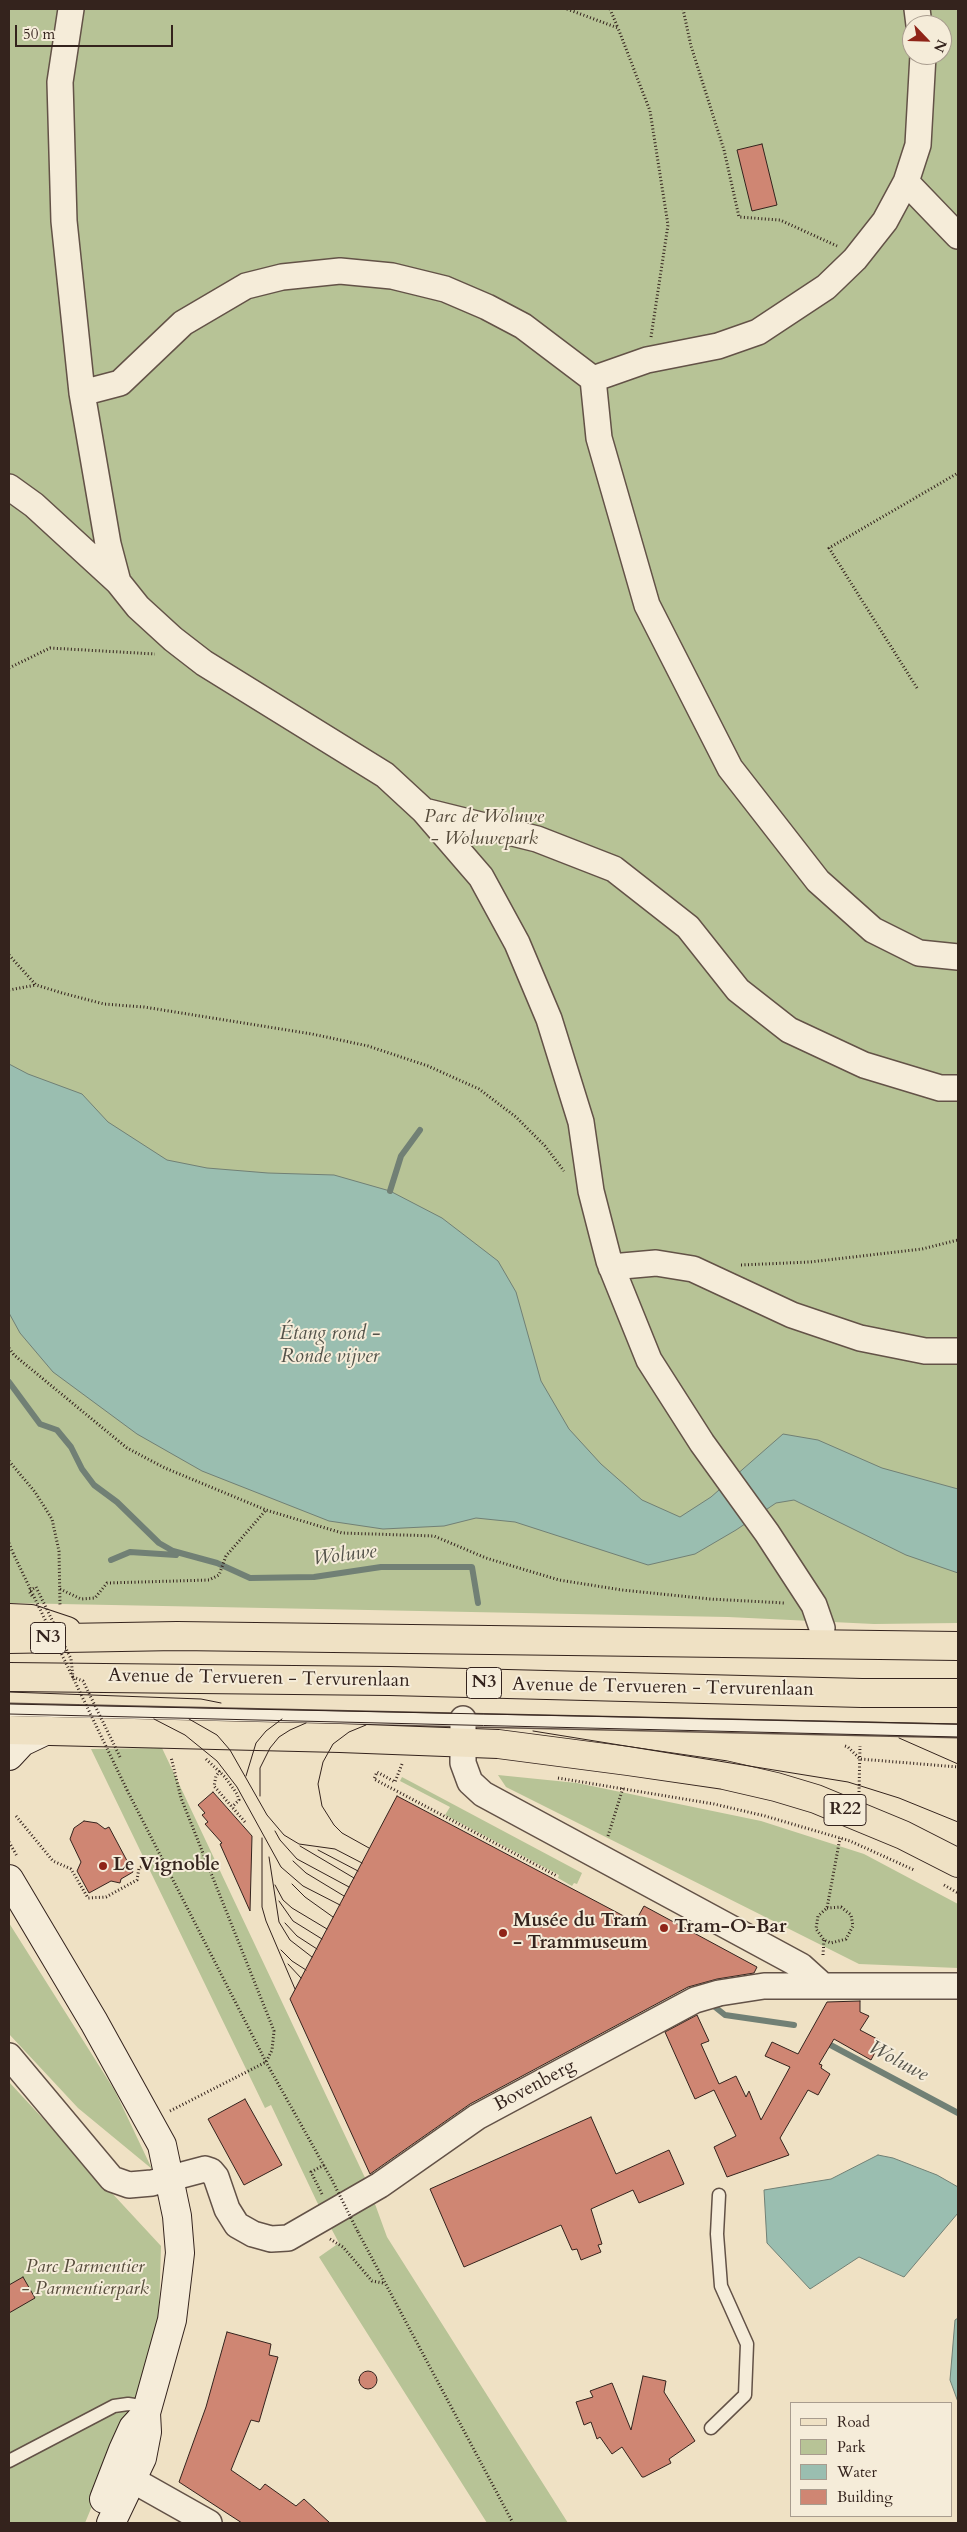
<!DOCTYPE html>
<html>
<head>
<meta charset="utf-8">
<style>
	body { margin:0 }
	#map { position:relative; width:967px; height:2532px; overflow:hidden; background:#efe1c4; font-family:Cardo,serif }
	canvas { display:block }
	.frame { position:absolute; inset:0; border:10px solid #34231d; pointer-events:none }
	.legend { position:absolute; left:790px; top:2402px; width:162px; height:115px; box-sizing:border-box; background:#f5ecd9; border:1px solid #a89c8e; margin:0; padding:6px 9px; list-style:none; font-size:15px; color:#34231d }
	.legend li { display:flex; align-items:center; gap:10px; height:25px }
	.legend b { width:25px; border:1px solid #a89c8e }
	.north { position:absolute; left:902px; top:15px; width:50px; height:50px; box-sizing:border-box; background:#f5ecd9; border:1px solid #a89c8e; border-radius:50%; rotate:114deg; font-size:14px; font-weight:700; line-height:20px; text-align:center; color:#34231d }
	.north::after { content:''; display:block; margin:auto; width:18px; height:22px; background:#8f2418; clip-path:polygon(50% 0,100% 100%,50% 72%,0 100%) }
	.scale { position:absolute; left:15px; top:25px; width:158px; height:22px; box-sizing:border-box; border:2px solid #34231d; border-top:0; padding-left:6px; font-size:15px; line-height:18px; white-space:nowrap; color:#34231d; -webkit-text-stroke:4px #f5ecd9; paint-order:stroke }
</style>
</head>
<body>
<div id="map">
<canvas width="967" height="2532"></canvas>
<div class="frame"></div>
<ul class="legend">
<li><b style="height:6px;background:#efe1c4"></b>Road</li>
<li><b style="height:14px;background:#b7c396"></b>Park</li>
<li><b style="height:14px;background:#9abeb0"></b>Water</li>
<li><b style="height:14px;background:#cf8673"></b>Building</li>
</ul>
<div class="north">N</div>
<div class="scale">50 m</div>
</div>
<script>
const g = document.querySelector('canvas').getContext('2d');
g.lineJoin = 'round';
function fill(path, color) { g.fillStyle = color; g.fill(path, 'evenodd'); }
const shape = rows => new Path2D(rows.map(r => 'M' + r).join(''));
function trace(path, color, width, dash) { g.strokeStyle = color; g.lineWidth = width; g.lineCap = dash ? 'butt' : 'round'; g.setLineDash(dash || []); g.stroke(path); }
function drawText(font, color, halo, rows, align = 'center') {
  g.font = font + ' Cardo,serif'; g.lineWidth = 4; g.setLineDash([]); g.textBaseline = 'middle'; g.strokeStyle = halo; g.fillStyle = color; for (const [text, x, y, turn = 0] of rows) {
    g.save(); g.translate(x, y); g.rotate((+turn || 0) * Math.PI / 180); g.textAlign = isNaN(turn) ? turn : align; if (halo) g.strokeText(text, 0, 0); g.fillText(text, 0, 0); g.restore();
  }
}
fill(shape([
	[9,9,958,9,958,1623,874,1624,728,1617,9,1603],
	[912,25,942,25,942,55,912,55],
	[162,1748,367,2182,387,2237,568,2523,487,2523,319,2257,339,2243,317,2202,271,2105,265,2108,91,1749],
	[498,1775,577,1783,761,1821,864,1854,958,1904,958,1968,859,1964,506,1787],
	[402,1777,582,1873,577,1884,574,1883,572,1886,558,1878,559,1875,445,1815,450,1807,400,1781],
	[9,1923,115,2091,152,2169,78,2108,9,2034],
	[9,2082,161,2246,159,2313,140,2390,85,2523,9,2523]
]), '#b7c396');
const water = shape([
	[9,1064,28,1074,82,1094,108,1122,167,1160,207,1168,268,1173,334,1175,390,1191,442,1218,498,1261,516,1292,541,1381,569,1429,601,1464,642,1500,680,1517,711,1497,783,1434,818,1440,882,1468,958,1489,958,1573,906,1555,794,1500,776,1503,736,1530,695,1554,648,1565,515,1522,476,1518,444,1526,383,1529,329,1521,202,1471,137,1434,53,1372,20,1333,9,1313,9,1064],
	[878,2155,893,2158,937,2175,958,2187,958,2213,904,2277,859,2257,810,2289,767,2243,764,2190,831,2179,878,2155],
	[958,2318,958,2402,950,2380,955,2320,958,2318]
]);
fill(water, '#9abeb0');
trace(water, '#718075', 1);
trace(shape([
	[390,1191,401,1156,420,1130],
	[9,1382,40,1424,57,1430,71,1447,82,1469,94,1485,117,1502,159,1543,173,1551,217,1563,250,1578,314,1577,381,1567,472,1567,478,1603],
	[111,1560,130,1552,176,1555],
	[715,2007,725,2015,794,2025],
	[823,2041,958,2113]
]), '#718075', 6);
const building = shape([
	[762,144,777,205,752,211,737,150,762,144],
	[213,1792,252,1836,250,1911,220,1844,222,1843,205,1824,208,1822,202,1815,205,1813,198,1805,213,1792],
	[397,1796,635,1922,644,1906,757,1967,754,1973,717,1979,688,1987,470,2104,370,2174,290,1999,397,1796],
	[84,1821,97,1823,105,1829,109,1827,133,1872,121,1879,120,1883,111,1881,89,1893,77,1871,81,1862,70,1839,74,1828,84,1821],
	[860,2001,860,2012,869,2016,860,2030,881,2041,871,2060,834,2039,819,2064,822,2065,821,2068,830,2074,818,2095,808,2090,780,2138,789,2155,727,2177,714,2147,736,2136,714,2090,695,2099,665,2032,697,2015,709,2041,701,2044,719,2084,736,2076,746,2097,749,2091,761,2120,790,2067,765,2056,772,2042,798,2054,827,2002,860,2001],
	[245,2099,282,2165,244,2185,208,2119,245,2099],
	[591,2117,616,2174,669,2150,684,2184,639,2203,633,2190,591,2209,602,2244,598,2245,601,2252,581,2260,577,2249,572,2250,561,2225,464,2267,430,2189,591,2117],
	[23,2277,35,2298,9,2313,9,2285,23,2277],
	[227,2332,271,2344,269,2355,278,2357,259,2422,251,2420,231,2470,260,2490,265,2484,296,2506,304,2499,330,2523,242,2523,179,2482,206,2407,227,2332],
	'359 2380a9 9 0 1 1 18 0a9 9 0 1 1-18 0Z',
	[643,2376,666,2381,664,2392,695,2441,669,2459,671,2463,644,2477,642,2477,622,2447,612,2454,600,2437,597,2439,591,2422,584,2425,576,2402,593,2397,590,2391,612,2383,631,2430,643,2376]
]);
fill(building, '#cf8673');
trace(building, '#34231d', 1);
const lane = shape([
	[9,1710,958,1731],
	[711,2428,745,2395,747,2344,721,2286,717,2234,719,2195],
	[9,2461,114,2406,128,2404,148,2407]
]);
const street = shape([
	[71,9,60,82,64,221,82,393,108,544,118,582],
	[917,9,919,25],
	[906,182,958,236],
	[593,379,599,438,647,605,730,768,818,881,873,930,919,953,958,957],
	[82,393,120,383,183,323,246,286,282,277,340,271,392,276,445,289,487,307,523,326,593,379,647,360,718,346,758,332,826,287,855,259,885,221,906,182,918,145,923,55],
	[9,487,34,505,118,582,138,607,173,639,204,663,385,775,424,811,481,877,517,943,549,1019,581,1122,591,1191,609,1261,649,1360,702,1443,767,1533,814,1605,822,1628],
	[424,811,537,839,614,869,688,927,738,990,789,1030,864,1065,940,1088,958,1088],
	[611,1267,656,1263,693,1269,792,1315,860,1338,925,1351,958,1351],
	[463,1719,463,1763,470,1782,483,1794,801,1966,822,1985],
	[9,2056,112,2179,129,2185,152,2183,205,2169,211,2171,216,2177,227,2209,237,2225,253,2234,271,2239,288,2238,380,2185,477,2117,695,2000,719,1993,764,1986,958,1986],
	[115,2470,209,2523]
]);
const secondary = shape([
	[9,1756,22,1742,45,1731],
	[9,1879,94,2022,162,2145,177,2216,180,2253,172,2320,146,2413,147,2432,142,2458,111,2523],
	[104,2499,123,2450,133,2428,144,2416]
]);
const primary = shape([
	[9,1618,31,1619,67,1631],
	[9,1639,177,1636,958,1646],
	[9,1677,389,1681,862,1693,958,1693]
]);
const highway = shape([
	[9,1730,340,1738,498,1744,628,1761,724,1775,776,1787,816,1799,903,1835,958,1863]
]);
trace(lane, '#635247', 15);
trace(street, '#635247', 28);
trace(secondary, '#34231d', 30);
trace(primary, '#34231d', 30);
trace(highway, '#34231d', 30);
trace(shape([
	[567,9,618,28,650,111,668,225,651,337],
	[610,9,618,28],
	[683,9,691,46,724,150,739,217,780,220,837,246],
	[9,668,50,648,155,654],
	[917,688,829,548,958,473],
	[9,955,36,985,62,993,104,1004,144,1007,312,1034,368,1046,428,1066,479,1089,516,1117,545,1146,564,1171],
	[9,990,36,985],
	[741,1265,810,1262,922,1249,958,1240],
	[9,1348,14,1355,127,1448,165,1468,266,1510,342,1533,434,1536,486,1558,559,1580,622,1590,710,1599,785,1603],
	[9,1461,35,1492,52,1519,59,1551,60,1605],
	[9,1543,13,1553],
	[60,1589,81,1599,95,1598,107,1583,209,1580,219,1575,226,1556,266,1510],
	[32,1596,29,1591,36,1587],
	[845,1746,848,1747,860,1759,958,1767],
	[206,1759,225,1777,237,1794,239,1800,232,1807],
	[402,1764,395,1782,377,1772,374,1779,557,1876],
	[220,1771,216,1776,214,1786,245,1822],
	[558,1778,714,1804,765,1816,850,1841,914,1870],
	[127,1790,266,2062,332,2180],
	[859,1792,860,1746],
	[16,1816,53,1861,71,1869,88,1898,106,1897,137,1880,139,1868,160,1857],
	[608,1836,623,1788],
	[9,1842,17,1856],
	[944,1885,958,1893],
	[827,1908,841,1907,851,1915,853,1926,846,1939,831,1943,824,1940,816,1929,818,1916,827,1908,840,1838],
	[823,1955,824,1940],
	[170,2111,266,2062,272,2050,274,2031,181,1798,171,1757],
	[322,2194,311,2172,324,2165],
	[358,2232,513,2523],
	[330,2239,343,2247,372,2281,383,2283]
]), '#34231d', 3, [1, 2.5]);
trace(lane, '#f5ecd9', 12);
trace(street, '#f5ecd9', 25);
trace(secondary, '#f5ecd9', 28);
trace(primary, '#efe1c4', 28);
trace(highway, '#efe1c4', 28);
trace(shape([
	[9,1692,201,1699,221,1703],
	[9,1704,958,1724],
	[9,1714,958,1737],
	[154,1719,185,1735,217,1761,237,1787,281,1867,303,1886,340,1905],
	[189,1719,217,1735,230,1750,267,1815,284,1835,299,1844,335,1849,362,1863],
	[366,1725,349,1732,333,1744,323,1762,318,1784,322,1806,334,1825,342,1833,369,1848],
	[533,1731,848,1782,899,1798,958,1822],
	[899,1738,958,1764],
	[246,1776,256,1743,266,1731,282,1719],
	[260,1796,260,1768,270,1748,279,1737,290,1730,306,1723],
	[275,1831,280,1840,297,1859,349,1887],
	[262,1838,262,1907,266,1921,295,1989],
	[300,1846,354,1878],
	[318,1850,358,1871],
	[269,1857,279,1922,290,1940,312,1957],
	[293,1861,306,1873,344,1896],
	[292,1884,305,1897,333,1917],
	[275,1885,283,1900,292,1908,327,1929],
	[279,1901,293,1921,322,1939],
	[285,1923,297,1936,317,1949],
	[281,1950,292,1961,306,1970],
	[288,1964,301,1978]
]), '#34231d', 1);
trace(shape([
	[13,1553,127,1790],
	[36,1587,71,1659,73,1677,83,1681,120,1757],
	[332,2180,358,2232]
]), '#34231d', 3, [1, 2.5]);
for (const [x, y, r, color] of [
	[103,1866,5,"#8f2418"],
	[664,1928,5,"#8f2418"],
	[503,1933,5,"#8f2418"]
]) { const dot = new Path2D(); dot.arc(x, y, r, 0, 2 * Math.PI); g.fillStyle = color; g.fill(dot); trace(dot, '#f5ecd9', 2); }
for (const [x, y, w] of [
	[48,1638,35],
	[484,1683,35],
	[845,1810,42]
]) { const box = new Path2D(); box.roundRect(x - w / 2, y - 15.5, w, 31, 4); g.fillStyle = '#f5ecd9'; g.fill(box); trace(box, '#34231d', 1); }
drawText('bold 18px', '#34231d', null, [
	["N3",48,1638],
	["N3",484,1683],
	["R22",845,1810]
]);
drawText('italic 19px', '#554b3b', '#f5ecd9', [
	["Parc de Woluwe",484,818],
	["- Woluwepark",484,840],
	["Parc Parmentier",85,2268],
	["- Parmentierpark",85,2290]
]);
drawText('19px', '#34231d', '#f5ecd9', [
	["Avenue de Tervueren - Tervurenlaan",259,1679,1],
	["Avenue de Tervueren - Tervurenlaan",663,1688,1],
	["Bovenberg",535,2086,-28]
]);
drawText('bold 19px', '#34231d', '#f5ecd9', [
	["Le Vignoble",113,1866],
	["Musée du Tram",513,1922],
	["- Trammuseum",513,1944],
	["Tram-O-Bar",674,1928]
], 'left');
drawText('italic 20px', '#535249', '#f5ecd9', [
	["Étang rond -",330,1334],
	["Ronde vijver",330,1357],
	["Woluwe",345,1556,-7],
	["Woluwe",898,2062,28]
]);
</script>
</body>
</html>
